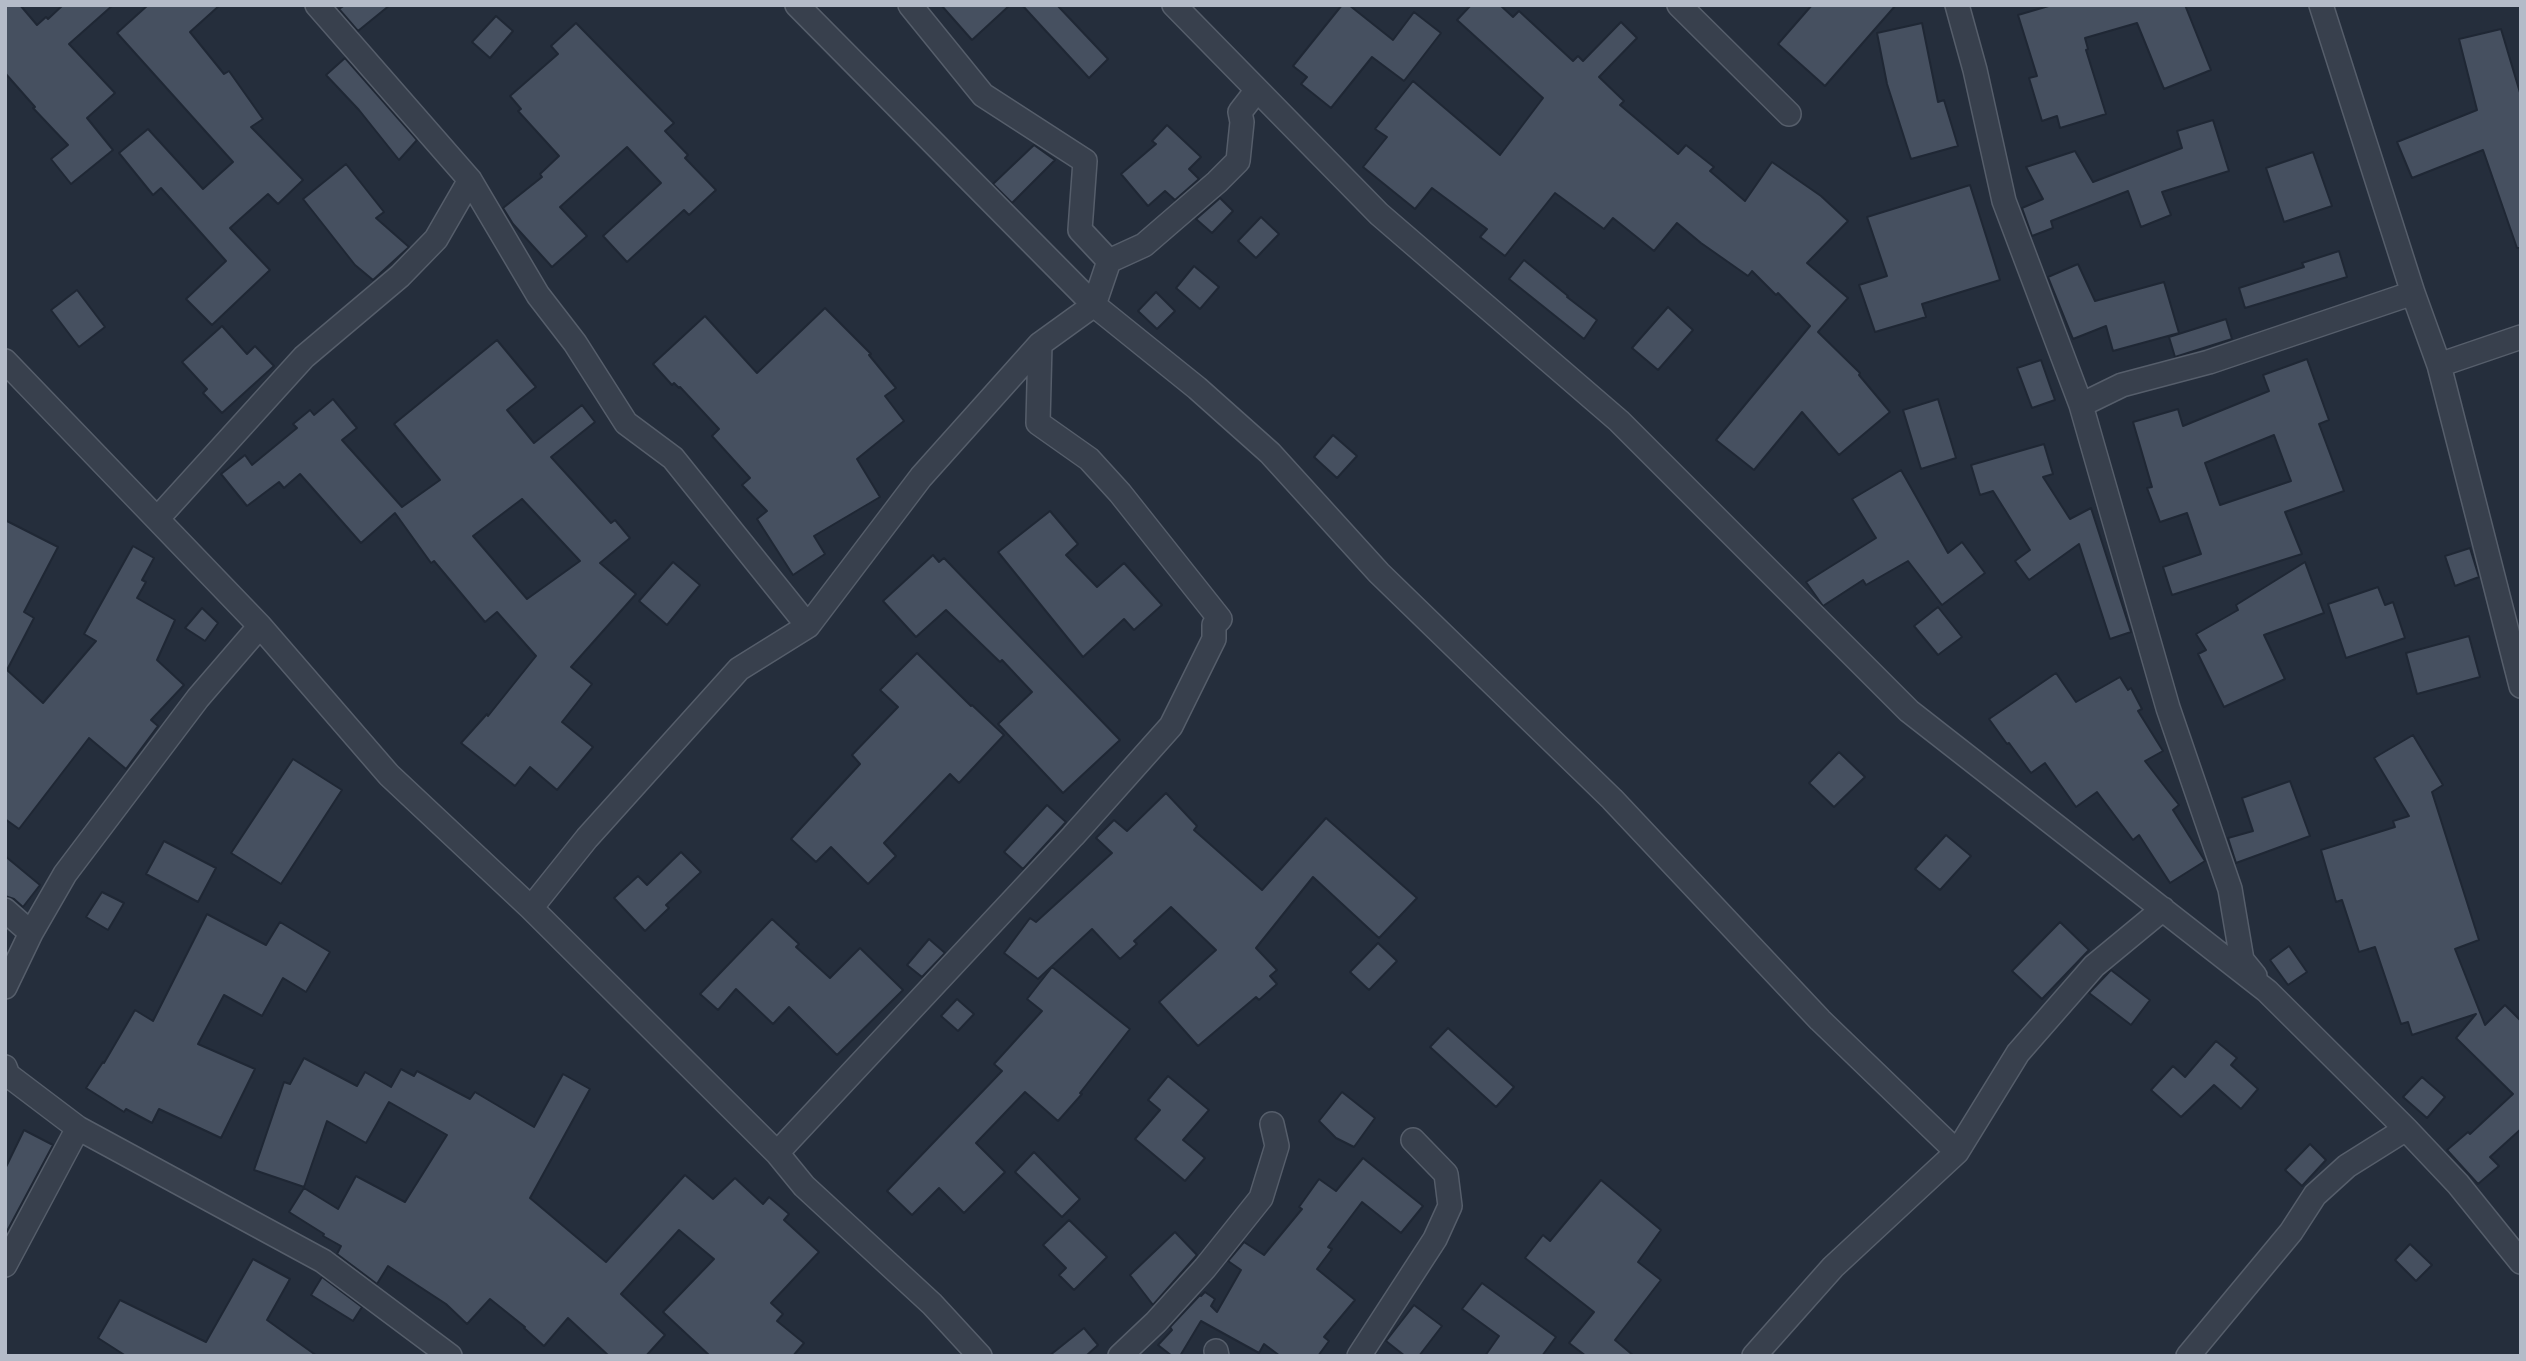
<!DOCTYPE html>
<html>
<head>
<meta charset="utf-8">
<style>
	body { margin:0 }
	#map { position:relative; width:2526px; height:1361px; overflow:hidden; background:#252e3c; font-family:Rubik,sans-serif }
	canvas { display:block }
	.frame { position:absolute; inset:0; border:7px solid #b4bbc8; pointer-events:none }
</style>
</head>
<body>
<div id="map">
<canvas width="2526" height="1361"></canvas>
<div class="frame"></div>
</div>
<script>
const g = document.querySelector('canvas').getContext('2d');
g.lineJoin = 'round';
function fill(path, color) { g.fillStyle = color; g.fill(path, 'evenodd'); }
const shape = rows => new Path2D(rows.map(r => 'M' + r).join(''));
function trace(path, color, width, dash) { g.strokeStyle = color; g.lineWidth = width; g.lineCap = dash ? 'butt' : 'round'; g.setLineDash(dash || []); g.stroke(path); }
const building = shape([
	[5,5,20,5,37,25,46,17,48,19,63,5,113,5,69,44,115,93,87,118,113,150,71,184,51,159,68,145,33,108,35,107,5,73,5,5],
	[148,5,220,5,190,32,224,74,229,71,263,119,251,127,303,180,278,204,268,194,230,228,270,270,212,325,186,299,226,261,161,188,153,195,119,153,148,129,203,189,233,162,117,33,148,5],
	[345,5,390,5,358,31,339,9,345,5],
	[941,5,1010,5,972,40,941,5],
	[1022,5,1057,5,1108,59,1089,78,1022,5],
	[1342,5,1349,5,1393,40,1414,12,1441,33,1404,81,1372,57,1331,108,1301,84,1307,77,1293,66,1342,5],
	[1471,5,1500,5,1513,17,1519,11,1573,61,1578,56,1583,61,1621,22,1637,38,1599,77,1624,101,1620,105,1678,154,1686,145,1714,167,1710,171,1745,201,1772,162,1821,196,1848,221,1807,263,1848,298,1818,332,1860,373,1859,375,1890,412,1839,455,1802,412,1754,470,1716,440,1810,326,1778,293,1776,295,1752,271,1748,276,1701,243,1677,223,1654,251,1613,218,1604,229,1555,193,1505,256,1480,237,1487,229,1432,188,1415,209,1363,167,1387,137,1375,129,1413,81,1500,155,1543,98,1457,20,1471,5],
	[1812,5,1896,5,1825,86,1778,44,1812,5],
	[2052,5,2185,5,2211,70,2164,89,2137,23,2085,38,2088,49,2086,50,2106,114,2060,128,2057,116,2042,121,2029,78,2037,76,2018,15,2052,5],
	[496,16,513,31,490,58,472,42,496,16],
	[576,23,674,123,665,131,688,155,685,158,716,190,689,215,684,210,627,262,603,236,661,183,627,147,560,207,587,236,552,267,513,224,503,208,542,177,540,174,559,156,518,111,521,109,510,96,558,54,551,46,576,23],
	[1922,23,1938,102,1944,100,1958,146,1911,159,1887,84,1877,33,1922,23],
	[2501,29,2521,96,2521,248,2517,248,2483,150,2412,178,2397,142,2477,110,2459,39,2501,29],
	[345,58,417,140,399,160,359,110,326,75,345,58],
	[2213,120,2229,171,2162,192,2171,215,2141,227,2128,191,2051,221,2053,228,2032,236,2022,208,2043,199,2026,167,2075,151,2093,182,2182,148,2177,131,2213,120],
	[1167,125,1201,157,1189,169,1199,179,1175,200,1165,191,1148,206,1121,174,1156,144,1152,141,1167,125],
	[1034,145,1055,160,1012,203,993,184,1034,145],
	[2313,152,2332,206,2284,222,2266,168,2313,152],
	[346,164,384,212,376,218,409,247,373,280,355,265,303,199,346,164],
	[1970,185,2000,280,1922,304,1926,317,1875,332,1859,285,1887,276,1867,217,1970,185],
	[1220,198,1233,211,1212,233,1196,219,1220,198],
	[1261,217,1279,234,1256,258,1238,241,1261,217],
	[2339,251,2347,277,2245,308,2239,288,2304,267,2302,263,2339,251],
	[1524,260,1568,296,1567,297,1597,320,1584,339,1509,279,1524,260],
	[2078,264,2095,301,2164,282,2179,333,2113,351,2106,326,2073,339,2048,277,2078,264],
	[1194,266,1219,287,1200,309,1176,288,1194,266],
	[77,290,105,327,79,347,51,310,77,290],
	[1156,292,1175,311,1157,329,1138,311,1156,292],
	[1668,307,1693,330,1658,370,1632,348,1668,307],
	[825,308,871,354,869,355,896,388,885,396,904,421,857,459,880,497,814,536,825,554,793,575,757,519,767,511,742,485,750,478,712,436,719,429,680,387,679,388,674,383,672,385,653,364,705,316,757,373,825,308],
	[2226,319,2232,339,2175,357,2169,337,2226,319],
	[222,326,247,354,255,346,274,366,222,413,203,393,207,389,182,362,222,326],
	[497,340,536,387,507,410,534,443,582,405,595,422,551,457,611,523,615,520,630,538,600,563,636,594,571,667,592,684,562,722,593,747,557,790,530,767,515,786,461,743,487,714,488,716,536,656,497,612,485,622,434,561,431,563,395,513,361,543,300,474,284,488,279,482,247,506,221,474,245,455,252,465,297,428,293,424,310,410,314,415,333,399,357,428,342,440,402,507,440,480,394,424,497,340],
	[522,499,580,561,527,599,473,536,522,499],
	[2307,359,2329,420,2319,424,2344,491,2285,512,2302,554,2172,595,2163,567,2201,554,2187,513,2160,522,2147,488,2152,487,2133,422,2178,409,2183,426,2269,391,2263,375,2307,359],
	[2274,435,2291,481,2220,505,2205,463,2274,435],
	[2041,360,2055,400,2032,408,2017,368,2041,360],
	[1938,399,1956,458,1921,469,1903,410,1938,399],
	[1333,435,1357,456,1337,478,1314,457,1333,435],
	[2044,444,2053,474,2043,477,2070,519,2091,508,2131,632,2110,639,2079,544,2029,580,2015,561,2030,550,1993,491,1980,495,1971,465,2044,444],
	[1901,470,1948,553,1962,542,1985,573,1942,605,1908,561,1866,585,1863,580,1823,606,1806,582,1876,538,1852,499,1901,470],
	[1050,511,1078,544,1066,555,1097,587,1124,563,1162,605,1134,630,1124,619,1083,657,998,552,1050,511],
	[5,520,58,547,24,612,34,618,7,670,43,703,96,641,84,634,133,546,154,558,142,580,146,582,137,598,175,620,157,660,184,685,151,720,158,726,126,769,89,738,19,829,5,819,5,520],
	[2470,548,2479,577,2455,586,2445,556,2470,548],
	[933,555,939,562,944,558,1120,740,1063,793,998,724,1032,692,1002,660,1000,662,946,610,916,637,883,601,933,555],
	[673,562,700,585,667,625,639,601,673,562],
	[2305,562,2324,613,2264,635,2285,679,2224,707,2198,654,2206,650,2196,634,2238,610,2236,605,2305,562],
	[2378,587,2385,605,2393,602,2405,638,2346,658,2328,604,2378,587],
	[1938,607,1962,637,1938,655,1914,626,1938,607],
	[202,608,218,623,205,641,185,628,202,608],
	[2469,636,2480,677,2417,694,2406,653,2469,636],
	[917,653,971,706,972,705,1004,735,959,783,950,774,884,843,896,856,868,884,831,847,816,862,791,839,860,764,852,755,898,707,880,690,917,653],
	[2056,673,2076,702,2120,677,2128,690,2131,688,2142,709,2138,711,2163,751,2145,761,2179,805,2173,810,2205,861,2170,883,2139,835,2133,840,2097,792,2076,807,2045,763,2031,773,2009,743,2007,744,1989,719,2056,673],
	[2413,735,2443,785,2432,792,2479,940,2455,949,2485,1025,2505,1005,2521,1021,2521,1129,2490,1157,2499,1166,2478,1184,2447,1150,2468,1132,2470,1134,2513,1094,2456,1038,2476,1014,2412,1035,2408,1022,2401,1024,2375,947,2359,952,2342,900,2336,902,2321,850,2395,827,2393,821,2409,816,2374,758,2413,735],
	[1839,752,1865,777,1834,807,1809,783,1839,752],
	[293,759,342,790,281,884,231,853,293,759],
	[2290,781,2310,836,2236,863,2228,838,2253,831,2242,798,2290,781],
	[1166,793,1197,826,1194,830,1262,890,1326,818,1417,898,1379,938,1313,877,1256,948,1277,970,1270,976,1277,984,1259,1000,1256,997,1198,1046,1159,1002,1216,950,1171,907,1134,941,1137,944,1120,959,1092,929,1038,979,1004,953,1030,918,1036,922,1112,853,1096,838,1114,820,1127,831,1166,793],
	[1047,805,1066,822,1023,869,1004,852,1047,805],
	[1946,835,1971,856,1940,890,1915,869,1946,835],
	[164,841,216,868,198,902,146,874,164,841],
	[681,852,701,872,666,905,669,908,645,931,614,898,638,876,647,885,681,852],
	[5,856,40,885,23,907,14,899,5,896,5,856],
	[102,892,124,903,108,930,86,917,102,892],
	[207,914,266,945,280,922,330,952,306,992,283,978,262,1016,224,995,198,1044,255,1069,221,1138,159,1109,152,1123,126,1109,124,1112,86,1088,103,1062,104,1063,135,1010,153,1021,207,914],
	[772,919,799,944,796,947,830,978,860,948,903,990,837,1055,789,1007,773,1024,736,989,718,1010,700,994,772,919],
	[2060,922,2089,950,2042,999,2012,971,2060,922],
	[929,939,945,953,922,977,907,965,929,939],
	[1378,943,1397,961,1369,990,1350,972,1378,943],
	[2289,946,2307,972,2288,985,2270,960,2289,946],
	[1052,967,1130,1029,1080,1093,1082,1094,1058,1121,1025,1092,976,1143,1005,1172,964,1213,939,1188,912,1215,887,1191,1002,1071,994,1064,1042,1011,1027,999,1052,967],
	[2111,970,2150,1000,2131,1025,2089,993,2111,970],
	[957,999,974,1014,958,1031,941,1016,957,999],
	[1448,1028,1514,1087,1496,1107,1430,1047,1448,1028],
	[2216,1041,2237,1058,2231,1065,2258,1089,2241,1109,2214,1085,2181,1117,2151,1090,2173,1066,2185,1077,2216,1041],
	[304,1058,357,1086,365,1072,391,1087,401,1069,414,1076,417,1071,470,1099,475,1092,534,1127,563,1074,590,1089,530,1198,606,1262,685,1175,713,1199,735,1178,763,1204,769,1197,789,1214,784,1220,819,1252,771,1303,783,1314,777,1321,804,1343,793,1356,710,1356,663,1312,714,1259,679,1230,621,1294,665,1335,646,1356,609,1356,568,1318,544,1346,524,1328,525,1327,490,1299,467,1324,446,1304,388,1266,377,1284,337,1254,341,1246,323,1236,324,1234,289,1212,304,1188,338,1209,356,1176,405,1202,447,1135,389,1102,366,1143,327,1121,304,1187,254,1170,284,1082,290,1084,304,1058],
	[1168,1076,1209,1110,1183,1140,1205,1158,1185,1181,1135,1139,1160,1110,1148,1100,1168,1076],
	[2422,1077,2445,1097,2427,1118,2403,1097,2422,1077],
	[1342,1092,1375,1118,1354,1147,1336,1138,1319,1121,1342,1092],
	[24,1130,53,1145,5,1235,5,1169,24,1130],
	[2310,1144,2326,1160,2302,1186,2285,1170,2310,1144],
	[1034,1152,1080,1199,1062,1217,1015,1172,1034,1152],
	[1363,1158,1423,1206,1401,1233,1362,1202,1328,1247,1332,1249,1317,1269,1355,1300,1324,1337,1329,1341,1318,1356,1280,1356,1264,1344,1259,1353,1201,1321,1180,1356,1172,1356,1158,1345,1172,1330,1170,1327,1200,1295,1201,1296,1205,1292,1215,1299,1211,1306,1217,1312,1241,1270,1228,1261,1244,1242,1264,1255,1302,1209,1299,1207,1319,1179,1336,1191,1363,1158],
	[1601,1180,1661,1230,1638,1262,1661,1280,1615,1340,1634,1356,1586,1356,1569,1343,1594,1312,1525,1258,1543,1235,1550,1241,1601,1180],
	[1069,1220,1107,1257,1074,1290,1059,1275,1066,1268,1043,1245,1069,1220],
	[1175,1232,1197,1255,1153,1305,1130,1275,1175,1232],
	[2410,1244,2432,1265,2416,1281,2395,1260,2410,1244],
	[253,1259,290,1279,267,1320,317,1356,126,1356,98,1338,120,1300,206,1342,253,1259],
	[322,1277,362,1307,353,1321,311,1295,322,1277],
	[1482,1283,1556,1337,1542,1356,1485,1356,1499,1336,1462,1309,1482,1283],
	[1414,1305,1442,1326,1419,1356,1405,1356,1386,1341,1414,1305],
	[1084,1328,1098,1345,1086,1356,1049,1356,1084,1328]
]);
fill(building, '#465060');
trace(building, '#1f2734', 2);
const minor = shape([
	[317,5,470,180,538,295,575,343,626,423,673,458,808,626],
	[797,5,1094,305,1197,388,1270,453,1379,573,1612,799,1820,1020,1957,1152],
	[910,5,983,95,1085,161,1080,230,1109,261],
	[1174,5,1379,214,1619,421,1909,711,2267,991,2406,1129,2458,1184,2521,1262],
	[1679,5,1789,114],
	[1957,5,1975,70,2004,201,2081,405,2168,708,2230,889,2242,960,2255,976],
	[2321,5,2413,293,2439,365,2521,686],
	[5,361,260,626,389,775,531,908,777,1153,804,1186,932,1304,980,1356],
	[2439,365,2521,337],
	[2081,405,2122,385,2209,362,2413,293],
	[158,518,304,357,400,276,436,239,470,180],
	[531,908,587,838,739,669,808,626,921,477,1040,344,1094,305,1109,261,1144,245,1217,182,1238,161,1242,122,1240,112,1257,90],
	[5,910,31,933],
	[5,987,31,933,65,874,198,698,260,626],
	[5,1067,8,1075,78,1128,323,1261,450,1356],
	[777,1153,1073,836,1171,726,1214,639,1214,625,1220,619,1120,493,1089,459,1038,423,1040,344],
	[5,1265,78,1128],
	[1216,1351,1217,1356],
	[1120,1356,1156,1322,1205,1268,1261,1198,1277,1146,1272,1124],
	[1359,1356,1435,1239,1450,1206,1446,1174,1413,1140],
	[1754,1356,1833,1267,1957,1152,2018,1053,2094,966,2163,909],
	[2188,1356,2291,1232,2315,1195,2347,1166,2406,1129]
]);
trace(minor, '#565e6b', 26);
trace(minor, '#38404d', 23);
</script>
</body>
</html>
